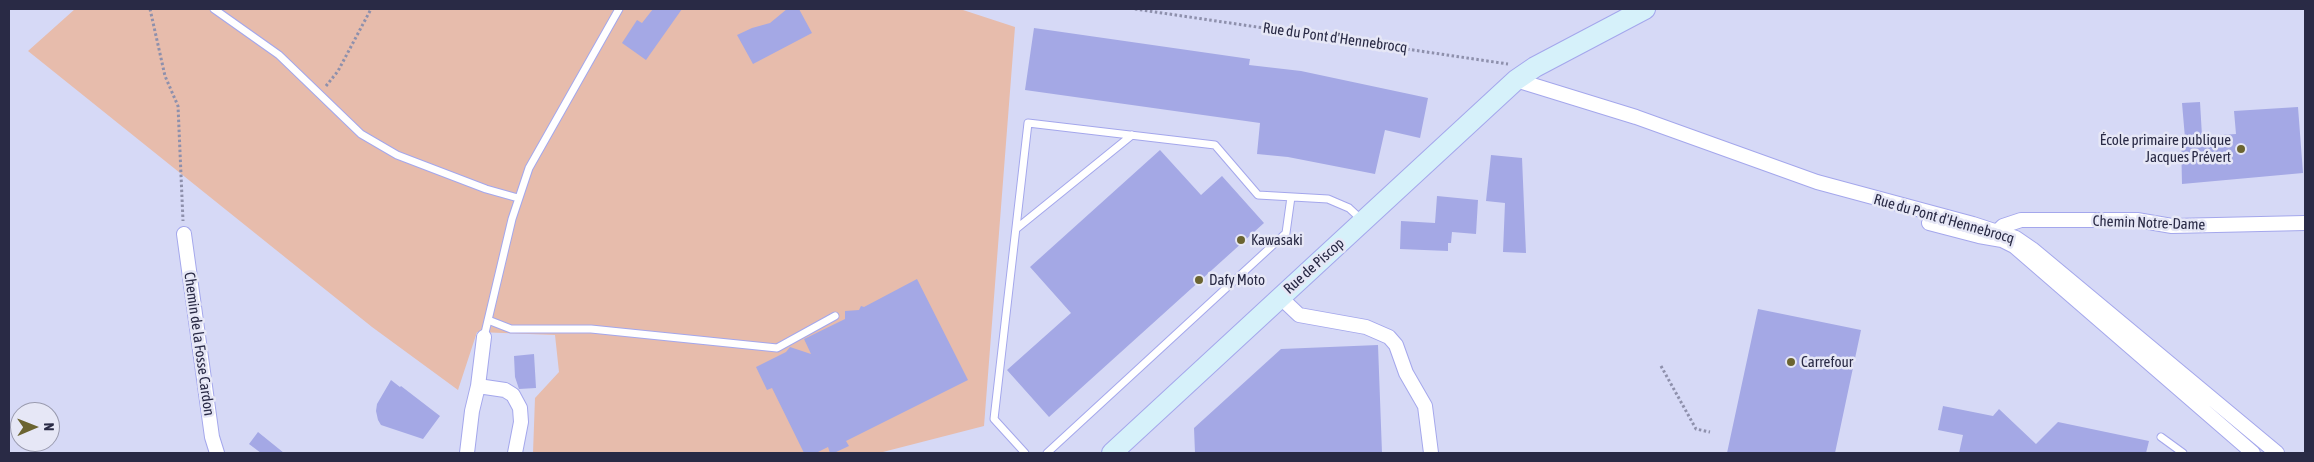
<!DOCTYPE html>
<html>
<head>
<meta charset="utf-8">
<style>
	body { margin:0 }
	#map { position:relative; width:2314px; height:462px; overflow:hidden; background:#d6d9f6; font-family:"Asap Condensed",sans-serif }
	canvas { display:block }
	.frame { position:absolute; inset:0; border:10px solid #292a45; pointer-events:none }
	.north { position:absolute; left:10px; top:402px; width:50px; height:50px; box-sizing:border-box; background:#e6e7f6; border:1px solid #9a9baf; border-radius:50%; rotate:89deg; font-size:14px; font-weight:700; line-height:20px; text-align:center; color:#292a45 }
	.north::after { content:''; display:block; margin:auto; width:18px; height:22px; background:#6b6431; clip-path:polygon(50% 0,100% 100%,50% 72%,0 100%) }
</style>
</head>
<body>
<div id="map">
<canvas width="2314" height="462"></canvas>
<div class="frame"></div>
<div class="north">N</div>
</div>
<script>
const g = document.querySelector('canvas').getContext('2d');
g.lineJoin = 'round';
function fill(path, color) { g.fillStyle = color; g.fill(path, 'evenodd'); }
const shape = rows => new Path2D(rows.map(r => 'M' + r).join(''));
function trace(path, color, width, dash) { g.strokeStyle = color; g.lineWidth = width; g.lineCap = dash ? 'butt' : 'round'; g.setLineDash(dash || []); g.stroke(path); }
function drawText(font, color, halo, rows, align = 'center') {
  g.font = font + ' "Asap Condensed",sans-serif'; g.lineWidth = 5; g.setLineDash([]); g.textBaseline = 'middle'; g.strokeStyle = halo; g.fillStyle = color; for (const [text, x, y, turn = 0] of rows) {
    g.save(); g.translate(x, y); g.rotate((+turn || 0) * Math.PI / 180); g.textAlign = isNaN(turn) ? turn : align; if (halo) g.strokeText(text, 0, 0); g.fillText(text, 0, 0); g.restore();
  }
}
fill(shape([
	[75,9,960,9,1015,27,984,426,879,453,533,453,535,398,559,372,555,335,477,332,458,390,372,327,28,51]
]), '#e7bcac');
fill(shape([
	[653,9,682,9,646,60,622,43,637,20,642,23],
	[787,9,799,9,812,33,753,64,737,35,752,28,770,23],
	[1034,28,1250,59,1249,65,1301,71,1428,98,1420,138,1385,130,1375,174,1288,157,1257,154,1260,123,1025,90],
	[2200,102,2202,136,2236,134,2234,111,2298,107,2303,173,2182,184,2181,138,2185,138,2182,103],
	[1160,150,1201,195,1222,176,1264,223,1049,417,1007,370,1071,313,1030,267],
	[1491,155,1522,158,1526,253,1503,252,1505,203,1486,201],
	[1437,196,1478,200,1476,234,1452,232,1451,243,1448,243,1448,251,1400,249,1401,221,1435,223],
	[917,279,968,380,846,441,849,446,834,453,830,453,828,447,816,453,804,453,772,388,767,390,756,367,786,352,790,347,811,354,804,339,845,319,845,311,859,310,861,306,864,307],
	[1758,309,1861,330,1835,453,1727,453],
	[1378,345,1382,453,1195,453,1194,428,1281,349],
	[534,354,536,388,519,389,515,377,514,356],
	[391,380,400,387,401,386,440,416,423,439,381,425,378,420,376,411,377,404],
	[1943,406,1993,416,1999,409,2036,444,2058,422,2149,441,2146,453,1959,453,1963,435,1938,430],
	[258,432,284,453,261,453,249,444]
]), '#a4a8e5');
const lane = shape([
	[214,9,279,55,361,134,397,155,486,189,518,198],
	[1016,229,1132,135],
	[488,320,511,329,591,329,777,348,835,316],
	[484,337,512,219,529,168,619,9],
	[2161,437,2183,453],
	[1025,453,994,419,1028,123,1215,145,1258,195,1328,199,1349,208,1363,221],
	[1047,453,1286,233,1291,197]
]);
const street = shape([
	[1516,80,1636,117,1817,182,1973,224,2016,238,2032,249,2277,453],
	[1929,223,1979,236,2002,240,2014,246,2253,453],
	[1996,233,2003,226,2021,220,2137,220,2172,226,2305,223],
	[184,234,212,437,217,453],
	[1280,297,1299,315,1366,327,1389,337,1396,345,1406,373,1425,406,1431,453],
	[478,386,484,337],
	[467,453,472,411,478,386,505,390,513,395,520,408,521,422,515,453]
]);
const secondary = shape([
	[1112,453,1516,80,1535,67,1645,9]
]);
trace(lane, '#a4a7ec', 9);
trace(street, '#a4a7ec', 16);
trace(secondary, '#a4a7ec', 22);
trace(shape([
	[150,9,165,76,178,106,183,221],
	[1135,9,1508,64],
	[326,86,338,71,371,9],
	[1661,366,1696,429,1710,432]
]), '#8e90ac', 3, [2.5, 2.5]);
trace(lane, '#fff', 7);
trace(street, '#fff', 14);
trace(secondary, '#d6f1fa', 20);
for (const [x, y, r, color] of [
	[2241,149,5,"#6b6431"],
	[1241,240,5,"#6b6431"],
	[1199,280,5,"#6b6431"],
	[1791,362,5,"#6b6431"]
]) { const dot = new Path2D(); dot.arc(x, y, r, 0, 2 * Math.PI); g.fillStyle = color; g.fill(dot); trace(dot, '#e6e7f6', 2); }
drawText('15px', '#292a45', '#e6e7f6', [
	["Rue du Pont d'Hennebrocq",1335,38,8],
	["Rue du Pont d'Hennebrocq",1944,219,16],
	["Chemin Notre-Dame",2149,223,2],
	["Rue de Piscop",1314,266,-42],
	["Chemin de la Fosse Cardon",199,344,82]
]);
drawText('15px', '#292a45', '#e6e7f6', [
	["École primaire publique",2231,140,"right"],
	["Jacques Prévert",2231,157,"right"],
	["Kawasaki",1251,240],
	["Dafy Moto",1209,280],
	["Carrefour",1801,362]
], 'left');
</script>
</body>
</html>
